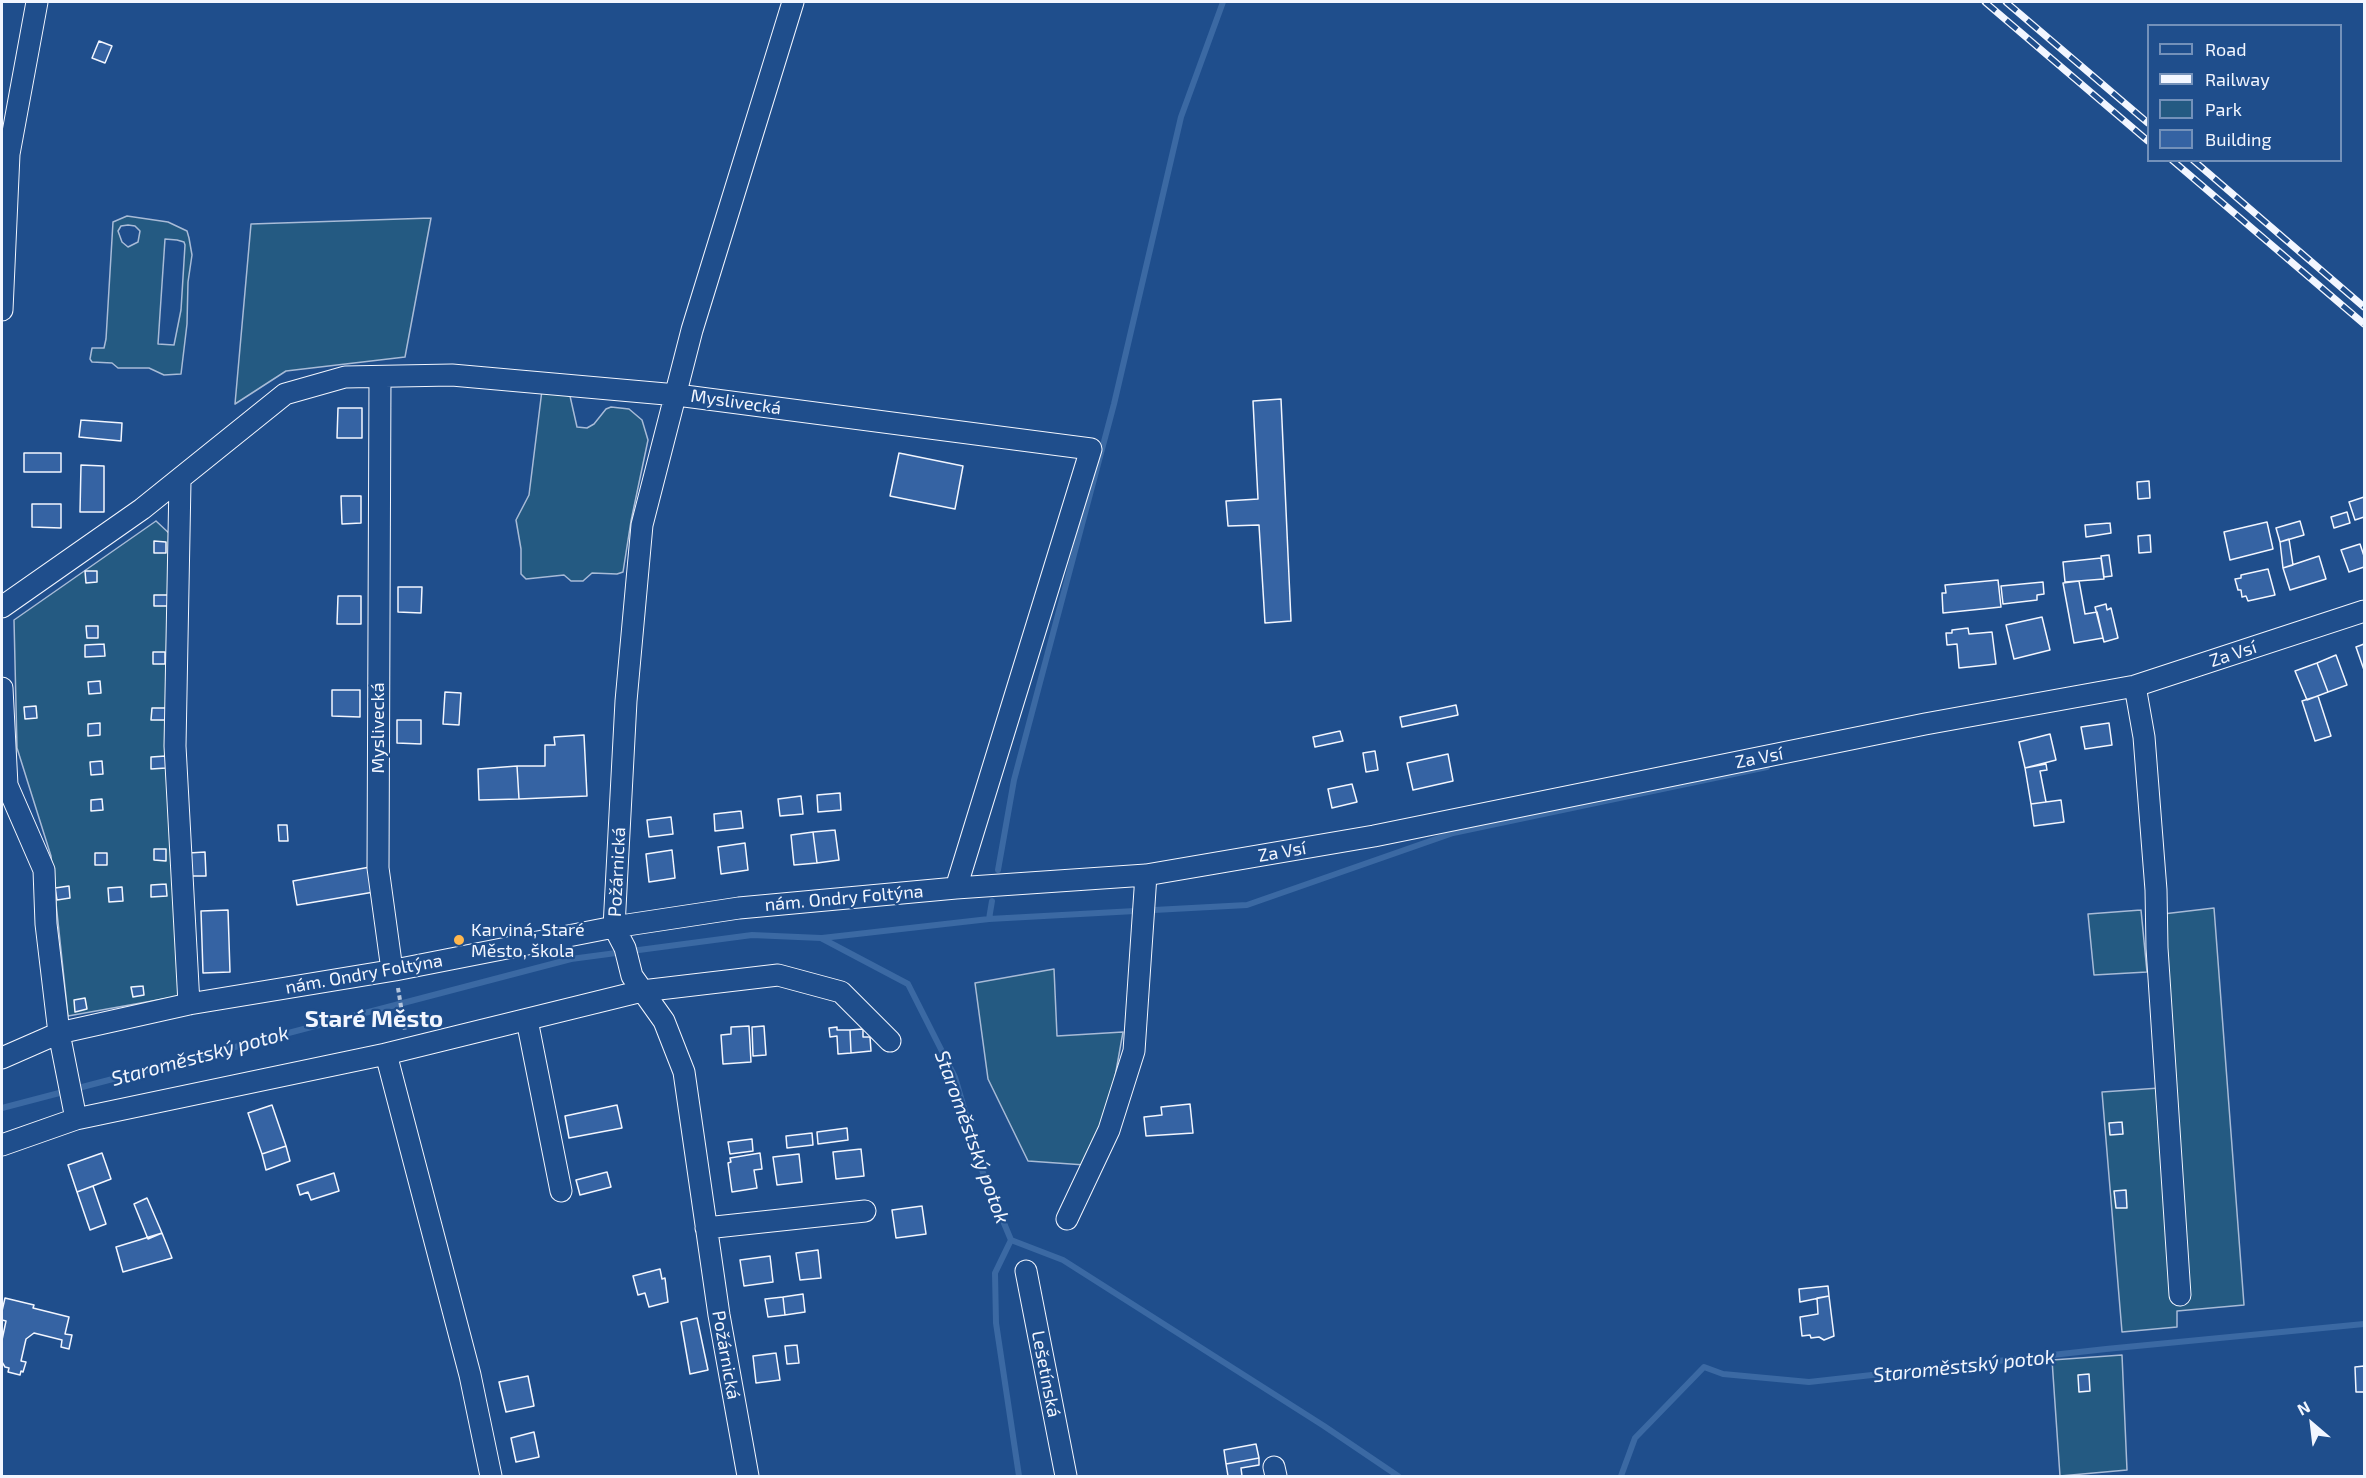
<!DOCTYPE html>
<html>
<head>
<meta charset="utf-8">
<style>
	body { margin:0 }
	#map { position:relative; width:2366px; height:1478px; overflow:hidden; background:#1f4e8c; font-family:"Exo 2",sans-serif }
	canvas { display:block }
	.frame { position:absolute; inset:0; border:3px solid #f2f6ff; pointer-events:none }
	.legend { position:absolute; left:2147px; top:24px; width:195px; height:138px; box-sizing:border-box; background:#1f4e8c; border:2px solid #7391ba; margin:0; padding:8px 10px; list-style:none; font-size:18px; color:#f2f6ff }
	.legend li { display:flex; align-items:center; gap:12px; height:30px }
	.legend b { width:30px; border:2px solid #7391ba }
	.north { position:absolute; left:2282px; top:1394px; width:60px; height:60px; -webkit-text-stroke:4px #1f4e8c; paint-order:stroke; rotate:332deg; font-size:16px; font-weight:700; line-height:24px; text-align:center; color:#f2f6ff }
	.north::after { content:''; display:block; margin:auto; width:21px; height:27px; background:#f2f6ff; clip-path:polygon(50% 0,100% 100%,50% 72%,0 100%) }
</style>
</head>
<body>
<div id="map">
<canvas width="2366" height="1478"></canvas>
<div class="frame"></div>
<ul class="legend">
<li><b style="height:8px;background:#1f4e8c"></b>Road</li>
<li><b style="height:8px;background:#f2f6ff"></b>Railway</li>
<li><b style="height:16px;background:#245a82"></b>Park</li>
<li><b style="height:16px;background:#3563a3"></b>Building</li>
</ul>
<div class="north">N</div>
</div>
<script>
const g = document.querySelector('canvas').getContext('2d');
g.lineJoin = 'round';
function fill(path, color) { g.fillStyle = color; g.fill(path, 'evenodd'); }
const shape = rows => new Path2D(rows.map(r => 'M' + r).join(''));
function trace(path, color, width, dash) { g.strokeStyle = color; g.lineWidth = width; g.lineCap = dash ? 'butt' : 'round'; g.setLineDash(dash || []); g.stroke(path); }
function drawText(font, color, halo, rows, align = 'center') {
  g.font = font + ' "Exo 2",sans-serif'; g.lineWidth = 4.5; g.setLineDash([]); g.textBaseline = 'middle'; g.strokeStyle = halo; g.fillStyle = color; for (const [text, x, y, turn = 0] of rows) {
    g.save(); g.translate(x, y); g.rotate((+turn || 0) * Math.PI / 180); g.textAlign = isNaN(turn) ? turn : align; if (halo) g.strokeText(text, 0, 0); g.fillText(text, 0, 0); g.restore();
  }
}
const green = shape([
	[127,216,168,222,187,231,189,238,192,255,188,282,187,324,181,374,164,375,149,368,118,368,112,363,92,362,90,359,92,348,104,348,106,339,113,222,127,216],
	[128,225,135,226,140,231,138,242,128,247,122,242,118,231,121,226,128,225],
	[165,239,177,240,184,242,185,245,181,310,174,345,158,344,165,239],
	[431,218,405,357,286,371,235,404,251,224,431,218],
	[542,390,570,396,577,427,587,428,594,424,606,409,611,407,629,409,642,420,648,440,631,521,623,572,617,574,592,573,583,581,571,581,564,575,526,579,521,574,521,549,516,520,529,495,542,390],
	[156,521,171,535,180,996,68,1016,51,856,17,748,14,620,156,521],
	[2214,908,2244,1305,2177,1311,2177,1327,2122,1332,2102,1092,2174,1087,2163,914,2214,908],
	[2141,910,2147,972,2094,975,2088,914,2141,910],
	[1054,969,1057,1036,1123,1032,1107,1122,1085,1165,1028,1161,988,1079,975,983,1054,969],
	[2122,1355,2127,1470,2060,1476,2052,1360,2122,1355]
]);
fill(green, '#245a82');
trace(green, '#a8bbd7', 1.5);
trace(shape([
	[998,870,1014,780,1114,404,1181,117,1223,2],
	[1154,910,1247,905,1453,833,1767,767],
	[989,919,1135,911],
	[822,938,989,919,992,901],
	[2,1108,571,959,752,935,821,938,908,984,955,1077,983,1173,1011,1240,1063,1260,1324,1426,1398,1476],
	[1011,1240,995,1273,996,1323,1019,1476],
	[1621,1476,1635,1438,1704,1367,1723,1374,1809,1382,2106,1349,2364,1324]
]), '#3b69a3', 6);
const building = shape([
	[99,41,112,46,105,63,92,58,99,41],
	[1281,399,1291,621,1265,623,1259,525,1228,526,1226,501,1258,499,1253,401,1281,399],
	[338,408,362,408,362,438,337,438,338,408],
	[81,420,122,423,121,441,79,437,81,420],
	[24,453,61,453,61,472,24,472,24,453],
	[899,453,963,466,955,509,890,496,899,453],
	[81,465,104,466,104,512,80,512,81,465],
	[2149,481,2150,498,2138,499,2137,482,2149,481],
	[341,496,361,496,361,523,342,524,341,496],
	[2364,497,2364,517,2355,520,2349,502,2364,497],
	[32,504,61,504,61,528,32,527,32,504],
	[2347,512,2350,523,2334,528,2331,517,2347,512],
	[2300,521,2304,535,2280,542,2276,528,2300,521],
	[2267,522,2273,549,2230,560,2224,532,2267,522],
	[2110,523,2111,533,2086,537,2085,525,2110,523],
	[2150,535,2151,552,2139,553,2138,536,2150,535],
	[2289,539,2293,565,2283,568,2280,542,2289,539],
	[154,541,166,542,166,553,154,553,154,541],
	[2360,544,2364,556,2364,567,2349,572,2341,550,2360,544],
	[2109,555,2112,576,2104,577,2101,556,2109,555],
	[2319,556,2326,579,2290,590,2283,568,2319,556],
	[2101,558,2104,579,2065,582,2063,562,2101,558],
	[2268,569,2275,595,2248,601,2246,596,2242,597,2241,590,2238,590,2235,579,2241,578,2241,575,2268,569],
	[85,571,97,571,97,582,86,583,85,571],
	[1998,580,2001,607,1943,613,1942,593,1946,593,1945,585,1998,580],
	[2079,581,2085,614,2097,612,2103,638,2074,643,2063,583,2079,581],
	[2043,582,2044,594,2037,595,2037,600,2003,604,2001,586,2043,582],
	[398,587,422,587,421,613,398,612,398,587],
	[154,595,169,595,169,606,154,606,154,595],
	[338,596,361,596,361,624,337,624,338,596],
	[2106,604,2107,610,2111,608,2118,638,2104,642,2095,607,2106,604],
	[2042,617,2050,650,2014,659,2006,625,2042,617],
	[86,626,98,626,98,638,87,638,86,626],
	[1968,628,1969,634,1992,632,1996,664,1959,668,1957,644,1947,645,1946,633,1952,633,1952,630,1968,628],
	[104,644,105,656,85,657,85,645,104,644],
	[2364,644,2364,670,2356,647,2364,644],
	[153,652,165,652,165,664,153,664,153,652],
	[2336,655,2347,685,2328,692,2317,663,2336,655],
	[2317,663,2328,692,2307,700,2295,671,2317,663],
	[100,681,101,693,89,694,88,682,100,681],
	[332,690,360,690,360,717,332,716,332,690],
	[445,692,461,693,459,725,443,724,445,692],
	[2318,696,2331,736,2315,741,2302,701,2318,696],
	[1456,705,1458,715,1402,727,1400,717,1456,705],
	[36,706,37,718,25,719,24,707,36,706],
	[152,708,166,708,166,720,151,720,152,708],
	[397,720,421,720,421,744,397,743,397,720],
	[100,723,100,735,88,736,88,724,100,723],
	[2109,723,2112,745,2085,749,2081,727,2109,723],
	[1340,731,1343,741,1315,747,1313,737,1340,731],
	[2050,734,2056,760,2025,768,2019,742,2050,734],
	[584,735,587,796,519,799,517,766,545,766,545,745,555,745,554,737,584,735],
	[1375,751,1378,770,1366,772,1363,753,1375,751],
	[1448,754,1453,781,1413,790,1407,763,1448,754],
	[166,756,166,768,151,769,151,757,166,756],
	[102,761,103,774,91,775,90,762,102,761],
	[2046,764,2047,770,2040,771,2046,802,2031,804,2025,768,2046,764],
	[517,766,519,799,479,800,478,769,517,766],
	[1352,784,1357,802,1332,808,1328,789,1352,784],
	[840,793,841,810,818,812,817,795,840,793],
	[801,796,803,814,780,816,778,799,801,796],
	[102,799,103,810,91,811,91,800,102,799],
	[2061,800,2064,822,2034,826,2031,804,2061,800],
	[741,811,743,828,715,831,714,814,741,811],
	[671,817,673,834,649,837,647,820,671,817],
	[278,825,287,825,288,841,279,841,278,825],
	[835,830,839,860,817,863,813,832,835,830],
	[813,832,817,863,794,865,791,835,813,832],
	[745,843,748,870,721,874,718,847,745,843],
	[154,849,166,849,166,861,154,860,154,849],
	[672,850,675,878,649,882,646,854,672,850],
	[205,852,206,876,189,876,189,853,205,852],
	[95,853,107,853,107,865,95,865,95,853],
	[370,867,374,892,297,905,293,881,370,867],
	[166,884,167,896,151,897,151,885,166,884],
	[69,886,70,898,57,900,55,888,69,886],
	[122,887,123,901,109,902,108,888,122,887],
	[228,910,230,972,203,973,201,911,228,910],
	[143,986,144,995,133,997,131,987,143,986],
	[85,998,87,1009,75,1012,74,1000,85,998],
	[749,1026,751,1062,723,1064,721,1035,731,1034,731,1027,749,1026],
	[764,1026,766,1055,753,1056,752,1027,764,1026],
	[837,1027,837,1030,850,1030,851,1053,838,1054,837,1036,830,1037,829,1028,837,1027],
	[863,1029,863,1037,870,1037,871,1051,851,1053,850,1030,863,1029],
	[1190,1104,1193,1133,1146,1136,1144,1117,1162,1115,1161,1107,1190,1104],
	[272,1105,286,1146,262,1154,248,1113,272,1105],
	[617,1105,622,1128,569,1138,565,1116,617,1105],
	[2122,1122,2123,1134,2110,1135,2109,1123,2122,1122],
	[847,1128,848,1140,818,1144,817,1132,847,1128],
	[812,1133,813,1145,787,1148,786,1136,812,1133],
	[752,1139,753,1151,730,1154,728,1142,752,1139],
	[286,1146,290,1161,266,1170,262,1154,286,1146],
	[861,1149,864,1176,836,1179,833,1152,861,1149],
	[102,1153,111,1179,77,1192,68,1165,102,1153],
	[760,1153,762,1169,754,1170,757,1188,732,1192,728,1163,731,1162,730,1158,760,1153],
	[799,1154,802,1182,777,1185,773,1157,799,1154],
	[607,1172,611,1187,580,1195,576,1180,607,1172],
	[334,1173,339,1191,311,1200,308,1192,300,1195,297,1185,334,1173],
	[93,1186,106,1224,90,1230,77,1192,93,1186],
	[2126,1190,2127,1208,2116,1208,2114,1191,2126,1190],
	[147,1198,162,1233,148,1239,134,1204,147,1198],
	[922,1206,926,1234,896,1238,892,1210,922,1206],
	[162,1233,172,1258,123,1272,116,1247,162,1233],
	[818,1250,821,1278,800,1280,796,1253,818,1250],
	[770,1256,773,1282,744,1286,740,1260,770,1256],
	[660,1269,662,1279,665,1278,668,1302,649,1307,645,1293,638,1295,633,1276,660,1269],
	[1828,1286,1829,1296,1800,1302,1799,1289,1828,1286],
	[803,1294,805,1312,785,1315,783,1297,803,1294],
	[1829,1296,1834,1336,1824,1340,1819,1337,1811,1338,1810,1335,1802,1336,1800,1317,1818,1314,1817,1298,1829,1296],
	[783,1297,785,1315,768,1317,765,1299,783,1297],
	[5,1298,34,1305,33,1308,69,1317,65,1334,72,1335,69,1349,61,1347,62,1340,34,1333,26,1339,21,1361,26,1362,23,1372,21,1371,20,1375,8,1372,9,1368,5,1367,2,1362,2,1340,6,1321,2,1320,2,1311,5,1298],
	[697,1318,708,1370,690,1374,681,1322,697,1318],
	[797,1345,799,1363,787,1364,785,1346,797,1345],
	[776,1353,780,1380,756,1383,753,1356,776,1353],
	[2364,1366,2364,1392,2356,1392,2355,1367,2364,1366],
	[2089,1374,2090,1391,2079,1392,2078,1375,2089,1374],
	[528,1376,534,1406,506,1412,499,1382,528,1376],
	[534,1432,539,1457,516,1462,511,1438,534,1432],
	[1256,1444,1259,1458,1226,1464,1224,1450,1256,1444],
	[1259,1458,1259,1465,1241,1468,1242,1476,1228,1476,1226,1464,1259,1458]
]);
fill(building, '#3563a3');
trace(building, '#f2f6ff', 1.5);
const minor = shape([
	[2,310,9,154,37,2],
	[380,377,378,868,392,970],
	[180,481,175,746,189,1004],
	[2,607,142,509,285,394,345,377,452,375,677,395,1091,449,956,888],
	[2135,686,2144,737,2156,890,2157,948,2180,1295],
	[2,688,7,785,44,870,46,924,59,1033,76,1119],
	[527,1020,561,1191],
	[386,1054,470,1375,491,1476],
	[2,1058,59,1033,189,1004,395,970,614,927,739,908,956,888,1146,875,1374,836,1925,724,2135,686,2364,611],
	[2,1145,76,1119,386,1054,642,991,778,975,841,992,890,1041],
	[1067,1219,1109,1130,1134,1051,1146,875],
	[706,1228,865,1211],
	[1026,1271,1066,1476],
	[1274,1467,1276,1476],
	[748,1476,719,1315,684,1072,664,1021,632,976,625,948,614,927,626,701,642,525,692,330,793,2]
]);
trace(minor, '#f2f6ff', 23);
trace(shape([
	[398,988,405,1031]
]), '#b3c4dc', 4, [4.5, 3]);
trace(minor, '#1f4e8c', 21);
const rail = shape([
	[1985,2,2148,141],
	[2006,2,2148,123],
	[2172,160,2364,324],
	[2193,160,2364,307]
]);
trace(rail, '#f2f6ff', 7);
trace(rail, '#1f4e8c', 4.5, [14]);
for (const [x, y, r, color] of [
	[459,940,6,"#ffb74d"]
]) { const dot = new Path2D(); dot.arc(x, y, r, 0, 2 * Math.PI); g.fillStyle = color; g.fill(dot); trace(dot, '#1f4e8c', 2); }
drawText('18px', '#f2f6ff', '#1f4e8c', [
	["Myslivecká",736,402,8],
	["Za Vsí",2233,654,-18],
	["Myslivecká",378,728,-90],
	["Za Vsí",1759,758,-11],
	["Za Vsí",1282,852,-10],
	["Požárnická",617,872,-87],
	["nám. Ondry Foltýna",844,898,-5],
	["nám. Ondry Foltýna",364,974,-10],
	["Požárnická",726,1355,80],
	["Lešetínská",1046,1374,79]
]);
drawText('18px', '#f2f6ff', '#1f4e8c', [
	["Karviná, Staré",471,930],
	["Město, škola",471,951]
], 'left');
drawText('italic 20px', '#f2f6ff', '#1f4e8c', [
	["Staroměstský potok",200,1056,-15],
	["Staroměstský potok",972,1137,70],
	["Staroměstský potok",1964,1366,-6]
]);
drawText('bold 24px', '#f2f6ff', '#1f4e8c', [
	["Staré Město",374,1019]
]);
</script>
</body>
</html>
